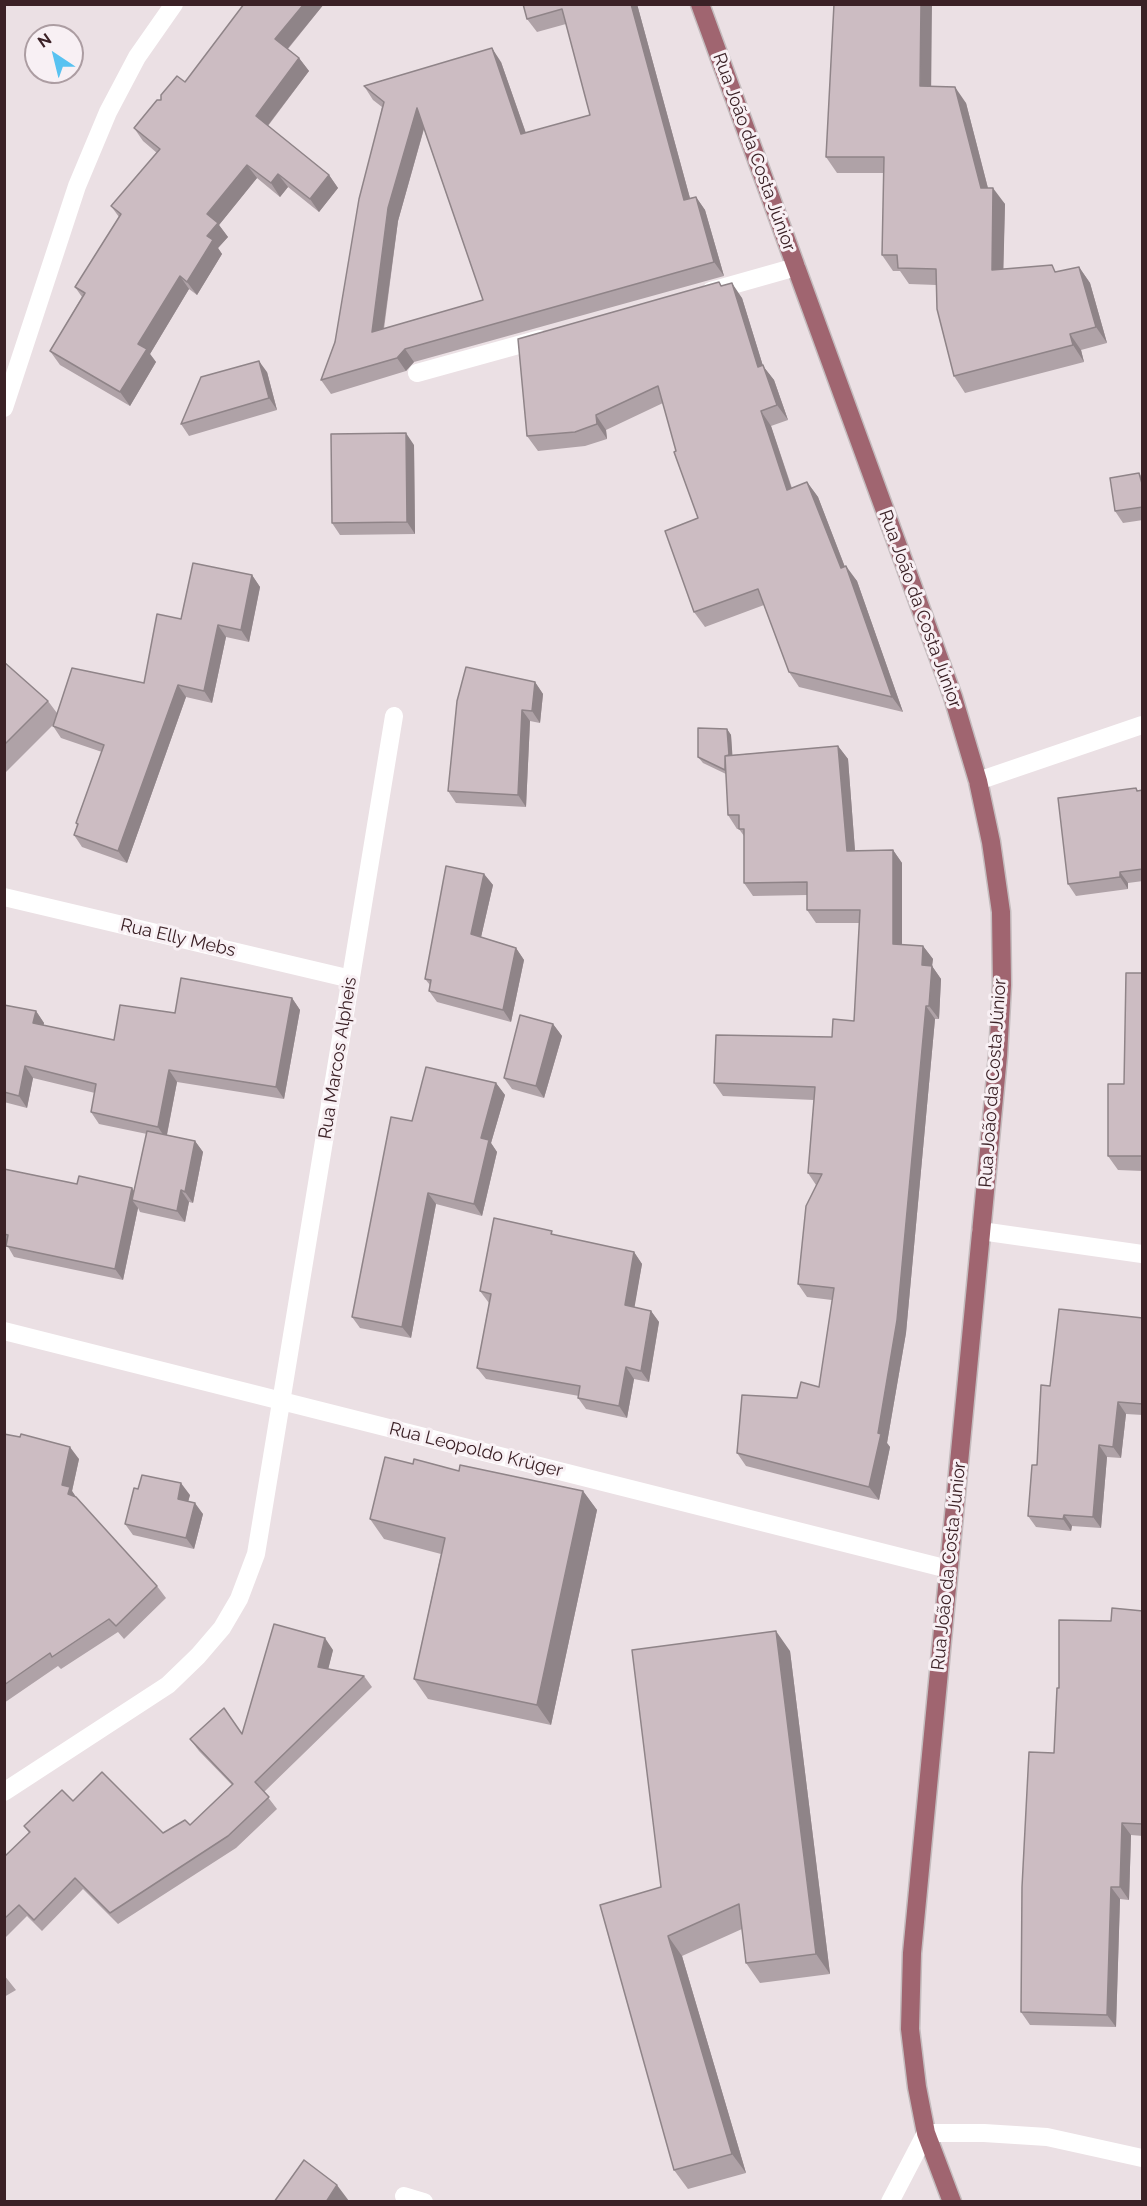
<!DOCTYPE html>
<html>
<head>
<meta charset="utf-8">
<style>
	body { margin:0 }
	#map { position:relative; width:1147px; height:2206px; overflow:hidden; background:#ebe0e4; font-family:Raleway,sans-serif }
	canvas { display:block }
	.frame { position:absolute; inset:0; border:6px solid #3b2126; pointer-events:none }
	.north { position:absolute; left:24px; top:24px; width:60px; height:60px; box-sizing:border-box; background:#f8f0f4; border:2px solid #ac9da2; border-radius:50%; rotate:325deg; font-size:16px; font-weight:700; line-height:24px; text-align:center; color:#3b2126 }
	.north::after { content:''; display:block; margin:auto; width:21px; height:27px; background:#58c2f1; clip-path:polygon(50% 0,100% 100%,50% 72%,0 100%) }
</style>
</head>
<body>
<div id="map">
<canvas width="1147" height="2206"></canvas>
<div class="frame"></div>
<div class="north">N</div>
</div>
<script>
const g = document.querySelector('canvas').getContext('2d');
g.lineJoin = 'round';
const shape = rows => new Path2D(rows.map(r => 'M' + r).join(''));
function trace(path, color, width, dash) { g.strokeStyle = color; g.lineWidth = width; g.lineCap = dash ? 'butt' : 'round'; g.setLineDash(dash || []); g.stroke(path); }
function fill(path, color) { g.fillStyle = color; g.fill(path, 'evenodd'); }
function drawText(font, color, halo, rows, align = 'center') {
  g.font = font + ' Raleway,sans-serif'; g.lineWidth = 6; g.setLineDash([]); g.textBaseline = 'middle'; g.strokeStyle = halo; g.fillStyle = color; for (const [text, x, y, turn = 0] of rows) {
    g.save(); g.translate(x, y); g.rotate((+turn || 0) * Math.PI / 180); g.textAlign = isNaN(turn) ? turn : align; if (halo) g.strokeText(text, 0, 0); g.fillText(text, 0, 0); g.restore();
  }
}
const major = shape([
	[700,4,953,697,978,781,991,842,1001,912,1002,985,998,1056,912,1953,910,2029,917,2087,926,2133,952,2202]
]);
trace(major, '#c4bcbe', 21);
trace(shape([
	[711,291,796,267],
	[417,373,540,339],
	[4,408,77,186,108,112,137,57,174,4],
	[978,781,1142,725],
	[4,897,351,979],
	[981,1231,1142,1254],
	[4,1331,948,1569],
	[4,1792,168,1685,198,1656,222,1628,239,1599,256,1554,394,716],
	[404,2196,424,2202],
	[890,2202,926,2133,984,2133,1047,2137,1142,2158]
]), '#fff', 18);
trace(major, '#a06570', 18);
fill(shape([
	[244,4,324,4,288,49,299,58,309,71,268,126,329,175,338,188,319,212,288,187,280,197,257,178,219,225,228,237,218,248,222,254,197,295,189,289,150,354,156,362,130,406,60,365,50,351,82,297,75,287,119,217,111,206,157,153,143,141,134,128,161,100,185,82],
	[523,4,637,4,690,198,696,197,705,210,724,276,414,362,406,371,331,394,321,380,335,342,382,107,373,100,364,86,501,62,526,133,590,115,566,24,537,32,527,19],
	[424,129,483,300,384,329,398,221],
	[931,86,966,103,988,188,1005,204,1003,269,1056,272,1079,267,1090,283,1107,343,1081,350,1084,362,965,393,954,376,936,285,909,284,900,271,893,271,882,255,884,173,837,173,826,157],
	[719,282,722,286,742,298,763,366,774,380,788,420,771,426,792,488,807,482,818,497,845,567,857,581,903,712,799,687,789,672,764,605,705,627,694,612,698,518,676,451,663,403,606,430,607,439,585,446,538,451,527,436],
	[267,372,277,410,189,436,181,424],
	[414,445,415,534,340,535,332,523],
	[1139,473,1143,479,1143,520,1123,523,1115,511],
	[252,575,260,587,249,642,226,637,212,703,186,697,127,863,82,847,74,835,77,825,76,823,102,752,61,738,53,726,54,724,4,774,4,662,48,701,57,713,144,683,181,619],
	[535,682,543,694,540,723,530,721,526,807,456,803,448,791],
	[727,729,731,735,732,755,838,746,848,759,855,851,893,850,902,863,902,945,923,946,933,959,932,966,941,979,939,1019,935,1019,906,1333,887,1443,890,1447,879,1500,746,1466,737,1453,797,1398,819,1387,832,1300,807,1297,798,1284,816,1185,808,1173,814,1100,723,1096,714,1083,832,1037,854,1021,860,923,816,923,807,910,807,895,753,896,744,883,744,836,739,829,737,829,728,815,726,774,703,763,698,757],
	[1136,788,1138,791,1143,790,1143,881,1128,883,1128,889,1076,896,1068,884],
	[484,874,493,885,481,937,516,948,524,960,511,1022,437,1002,429,991,430,985,425,979],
	[1143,973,1143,1171,1118,1170,1108,1156,1124,1084],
	[292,998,300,1010,284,1099,177,1082,167,1135,195,1141,203,1152,193,1203,189,1202,185,1222,140,1212,138,1208,123,1280,14,1257,7,1245,4,1244,4,1169,77,1184,132,1188,134,1192,147,1134,99,1124,91,1112,95,1093,33,1078,27,1108,4,1102,4,1005,36,1011,44,1023,43,1025,114,1040,175,1013],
	[553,1024,562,1036,544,1098,512,1089,504,1078],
	[496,1083,505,1095,491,1143,497,1152,482,1216,436,1204,411,1338,360,1328,352,1317,412,1121],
	[555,1235,634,1252,642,1264,634,1307,651,1311,659,1322,649,1382,634,1379,627,1418,586,1409,578,1398,579,1396,486,1379,477,1368,489,1303,480,1291],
	[1143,1318,1143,1415,1126,1414,1121,1458,1107,1457,1101,1528,1072,1526,1071,1531,1036,1527,1028,1516,1050,1386],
	[4,1434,79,1459,72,1491,78,1500,157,1586,166,1598,124,1639,118,1632,61,1669,58,1666,4,1703],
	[413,1464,583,1491,597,1510,551,1725,428,1699,414,1679,441,1554,384,1539,370,1519],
	[190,1495,188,1501,203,1514,194,1549,133,1535,125,1524],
	[1143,1611,1143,1836,1131,1835,1129,1900,1120,1899,1116,2027,1030,2025,1021,2012,1054,1753,1059,1688,1111,1621],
	[333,1650,328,1669,364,1676,372,1687,264,1792,277,1809,236,1848,118,1924,83,1889,42,1931,27,1916,4,1939,4,1857,29,1833,24,1826,73,1801,163,1833,190,1825,232,1785,199,1751,190,1739,242,1734],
	[790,1651,830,1974,760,1983,746,1963,742,1929,682,1956,746,2173,688,2189,674,2170,661,1887],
	[4,1975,16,1990,4,1997]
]), '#afa2a7');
fill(shape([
	[304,4,324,4,284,53,275,39],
	[631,4,637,4,694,213,684,200],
	[921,4,932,4,931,102,920,86],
	[492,48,501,62,531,148,521,134],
	[299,58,309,71,265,129,256,116],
	[955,87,966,103,992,204,981,188],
	[417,108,426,121,398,221,381,346,372,332,388,208],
	[247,165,257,178,219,225,228,237,218,248,222,254,197,295,187,282,207,236,207,214],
	[278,174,288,187,280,197,271,183],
	[329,175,338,188,319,212,310,199],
	[993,188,1005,204,1003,286,992,270],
	[696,197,705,210,724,276,714,262],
	[1079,267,1090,283,1107,343,1096,327],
	[180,276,189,289,150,354,156,362,130,406,120,392,138,344],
	[732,283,742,298,763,366,774,380,788,420,777,405,758,367],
	[1070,334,1081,350,1084,362,1073,345],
	[405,349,414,362,406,371,397,358],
	[259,361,267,372,277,410,269,398],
	[761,411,771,426,797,505,787,490],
	[596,415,606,430,607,439,597,424],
	[406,433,414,445,415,534,407,522],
	[807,482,818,497,851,583,841,568],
	[846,566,857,581,903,712,892,697],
	[252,575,260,587,249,642,241,630],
	[218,625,226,637,212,703,204,691],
	[535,682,543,694,540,723,532,711],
	[178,685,186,697,127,863,118,851],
	[522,710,530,721,526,807,518,795],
	[727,729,731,735,734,777,729,771],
	[838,746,848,759,856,864,847,851],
	[893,850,902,863,902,958,893,944],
	[1120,872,1128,883,1128,889,1120,877],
	[484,874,493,885,479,946,471,934],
	[923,946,933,959,932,966,941,979,939,1019,929,1006,922,965],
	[516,948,524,960,511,1022,503,1010],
	[292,998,300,1010,284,1099,276,1087],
	[926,1006,935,1019,906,1333,887,1443,890,1447,879,1500,869,1487,878,1433],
	[36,1011,44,1023,42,1034,33,1023],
	[553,1024,562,1036,544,1098,536,1086],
	[25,1066,33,1078,27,1108,19,1096],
	[169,1070,177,1082,166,1139,158,1127],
	[496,1083,505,1095,491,1143,497,1152,482,1216,474,1204,481,1138],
	[195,1141,203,1152,193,1203,185,1192],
	[132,1188,140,1200,132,1200,138,1208,123,1280,115,1269],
	[181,1190,189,1202,185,1222,177,1211],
	[428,1193,436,1204,411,1338,402,1327],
	[634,1252,642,1264,633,1316,625,1305],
	[651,1311,659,1322,649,1382,641,1371],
	[626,1367,634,1379,627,1418,619,1406],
	[1118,1402,1126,1414,1121,1458,1113,1447],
	[1099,1445,1107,1457,1101,1528,1093,1517],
	[70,1447,79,1459,72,1491,78,1500,77,1506,62,1485],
	[181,1483,190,1495,186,1510,178,1499],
	[583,1491,597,1510,551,1725,537,1705],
	[195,1503,203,1514,194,1549,186,1538],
	[1064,1515,1072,1526,1071,1531,1063,1519],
	[776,1631,790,1651,830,1974,816,1954],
	[325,1638,333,1650,326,1678,318,1667],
	[1122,1823,1131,1835,1129,1900,1120,1887],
	[1111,1887,1120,1899,1116,2027,1107,2015],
	[668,1936,682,1956,746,2173,732,2154],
	[337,2185,349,2201,349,2202,326,2202]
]), '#8f8488');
const building = shape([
	[244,4,304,4,275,39,299,58,256,116,329,175,310,199,278,174,271,183,247,165,207,214,218,223,207,236,213,240,187,282,180,276,138,344,147,349,120,392,50,351,85,293,75,287,121,214,111,206,160,149,134,128,157,100,161,100,161,95,177,76,185,82,244,4],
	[523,4,631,4,684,200,696,197,714,262,405,349,397,358,321,380,335,342,359,199,384,102,364,86,492,48,521,134,590,115,562,9,527,19,523,4],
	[417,108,483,300,372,332,388,208,417,108],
	[834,4,921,4,920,86,955,87,981,188,993,188,992,270,1052,265,1055,272,1079,267,1096,327,1070,334,1073,345,954,376,937,309,936,269,898,268,897,255,882,255,884,157,826,157,834,4],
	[719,282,721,286,732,283,758,367,763,365,777,405,761,411,787,490,807,482,841,568,846,566,892,697,789,672,758,589,694,612,665,531,698,518,674,452,676,451,658,386,596,415,597,424,575,432,527,436,518,339,719,282],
	[259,361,269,398,181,424,201,377,259,361],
	[406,433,407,522,332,523,331,434,406,433],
	[1139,473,1143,487,1143,507,1115,511,1110,478,1139,473],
	[193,563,252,575,241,630,218,625,204,691,178,685,118,851,74,835,78,824,76,823,104,745,53,726,72,668,144,683,157,614,181,619,193,563],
	[4,662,48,701,4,745,4,662],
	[466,667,535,682,532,711,522,710,518,795,448,791,457,701,466,667],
	[698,728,727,729,729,755,725,756,725,770,698,757,698,728],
	[838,746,847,851,893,850,893,944,923,946,922,965,932,966,929,1006,926,1006,897,1320,878,1433,881,1434,869,1487,737,1453,742,1395,797,1398,801,1382,819,1387,834,1288,798,1284,806,1206,822,1174,808,1173,815,1087,714,1083,716,1035,832,1037,833,1019,854,1021,860,910,807,910,807,882,744,883,744,829,739,829,739,815,728,815,725,756,838,746],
	[1136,788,1137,791,1143,790,1143,869,1120,872,1120,877,1068,884,1058,798,1136,788],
	[446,866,484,874,471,934,516,948,503,1010,429,991,431,980,425,979,446,866],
	[1126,973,1143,973,1143,1156,1108,1156,1108,1084,1124,1084,1126,973],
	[181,978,292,998,276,1087,169,1070,158,1127,91,1112,96,1084,25,1066,19,1096,4,1092,4,1005,36,1011,33,1023,114,1040,120,1005,175,1013,181,978],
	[520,1015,553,1024,536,1086,504,1078,520,1015],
	[426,1067,496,1083,481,1138,489,1140,474,1204,428,1193,402,1327,352,1317,391,1117,412,1121,426,1067],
	[147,1131,195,1141,185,1192,181,1190,177,1211,132,1200,147,1131],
	[4,1169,77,1184,79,1176,132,1188,115,1269,6,1246,8,1235,4,1234,4,1169],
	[494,1218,552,1231,551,1234,634,1252,625,1305,651,1311,641,1371,626,1367,619,1406,578,1398,580,1386,477,1368,491,1294,480,1291,494,1218],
	[1059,1309,1143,1318,1143,1404,1118,1402,1113,1447,1099,1445,1093,1517,1064,1515,1063,1519,1028,1516,1032,1465,1037,1465,1041,1385,1050,1386,1059,1309],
	[4,1434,20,1437,21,1434,70,1447,62,1485,70,1487,68,1494,76,1497,157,1586,116,1626,109,1619,52,1657,50,1653,4,1685,4,1434],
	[385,1457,413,1464,414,1459,459,1471,460,1465,583,1491,537,1705,414,1679,445,1538,370,1519,385,1457],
	[142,1475,181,1483,178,1499,195,1503,186,1538,125,1524,134,1488,138,1489,142,1475],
	[1112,1608,1143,1611,1143,1767,1142,1787,1143,1787,1143,1824,1122,1823,1120,1887,1111,1887,1107,2015,1021,2012,1022,1887,1029,1752,1054,1753,1057,1688,1059,1688,1059,1620,1111,1621,1112,1608],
	[274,1624,325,1638,318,1667,364,1676,255,1782,269,1797,228,1836,110,1913,75,1878,34,1920,19,1905,4,1919,4,1857,30,1832,24,1826,62,1790,73,1801,102,1772,163,1833,185,1820,190,1825,233,1784,190,1739,224,1708,242,1734,274,1624],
	[776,1631,816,1954,746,1963,739,1904,668,1936,732,2154,674,2170,600,1905,661,1887,632,1650,776,1631],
	[304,2160,337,2185,326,2202,274,2202,304,2160]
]);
fill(building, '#ccbcc2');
trace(building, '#8f8488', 1.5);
drawText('18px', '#3b2126', '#f8f0f4', [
	["Rua João da Costa Júnior",754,152,70],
	["Rua João da Costa Júnior",920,609,70],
	["Rua Elly Mebs",178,938,13],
	["Rua Marcos Alpheis",338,1058,-81],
	["Rua João da Costa Júnior",993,1083,-86],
	["Rua Leopoldo Krüger",476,1450,14],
	["Rua João da Costa Júnior",949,1566,-84]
]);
</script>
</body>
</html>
